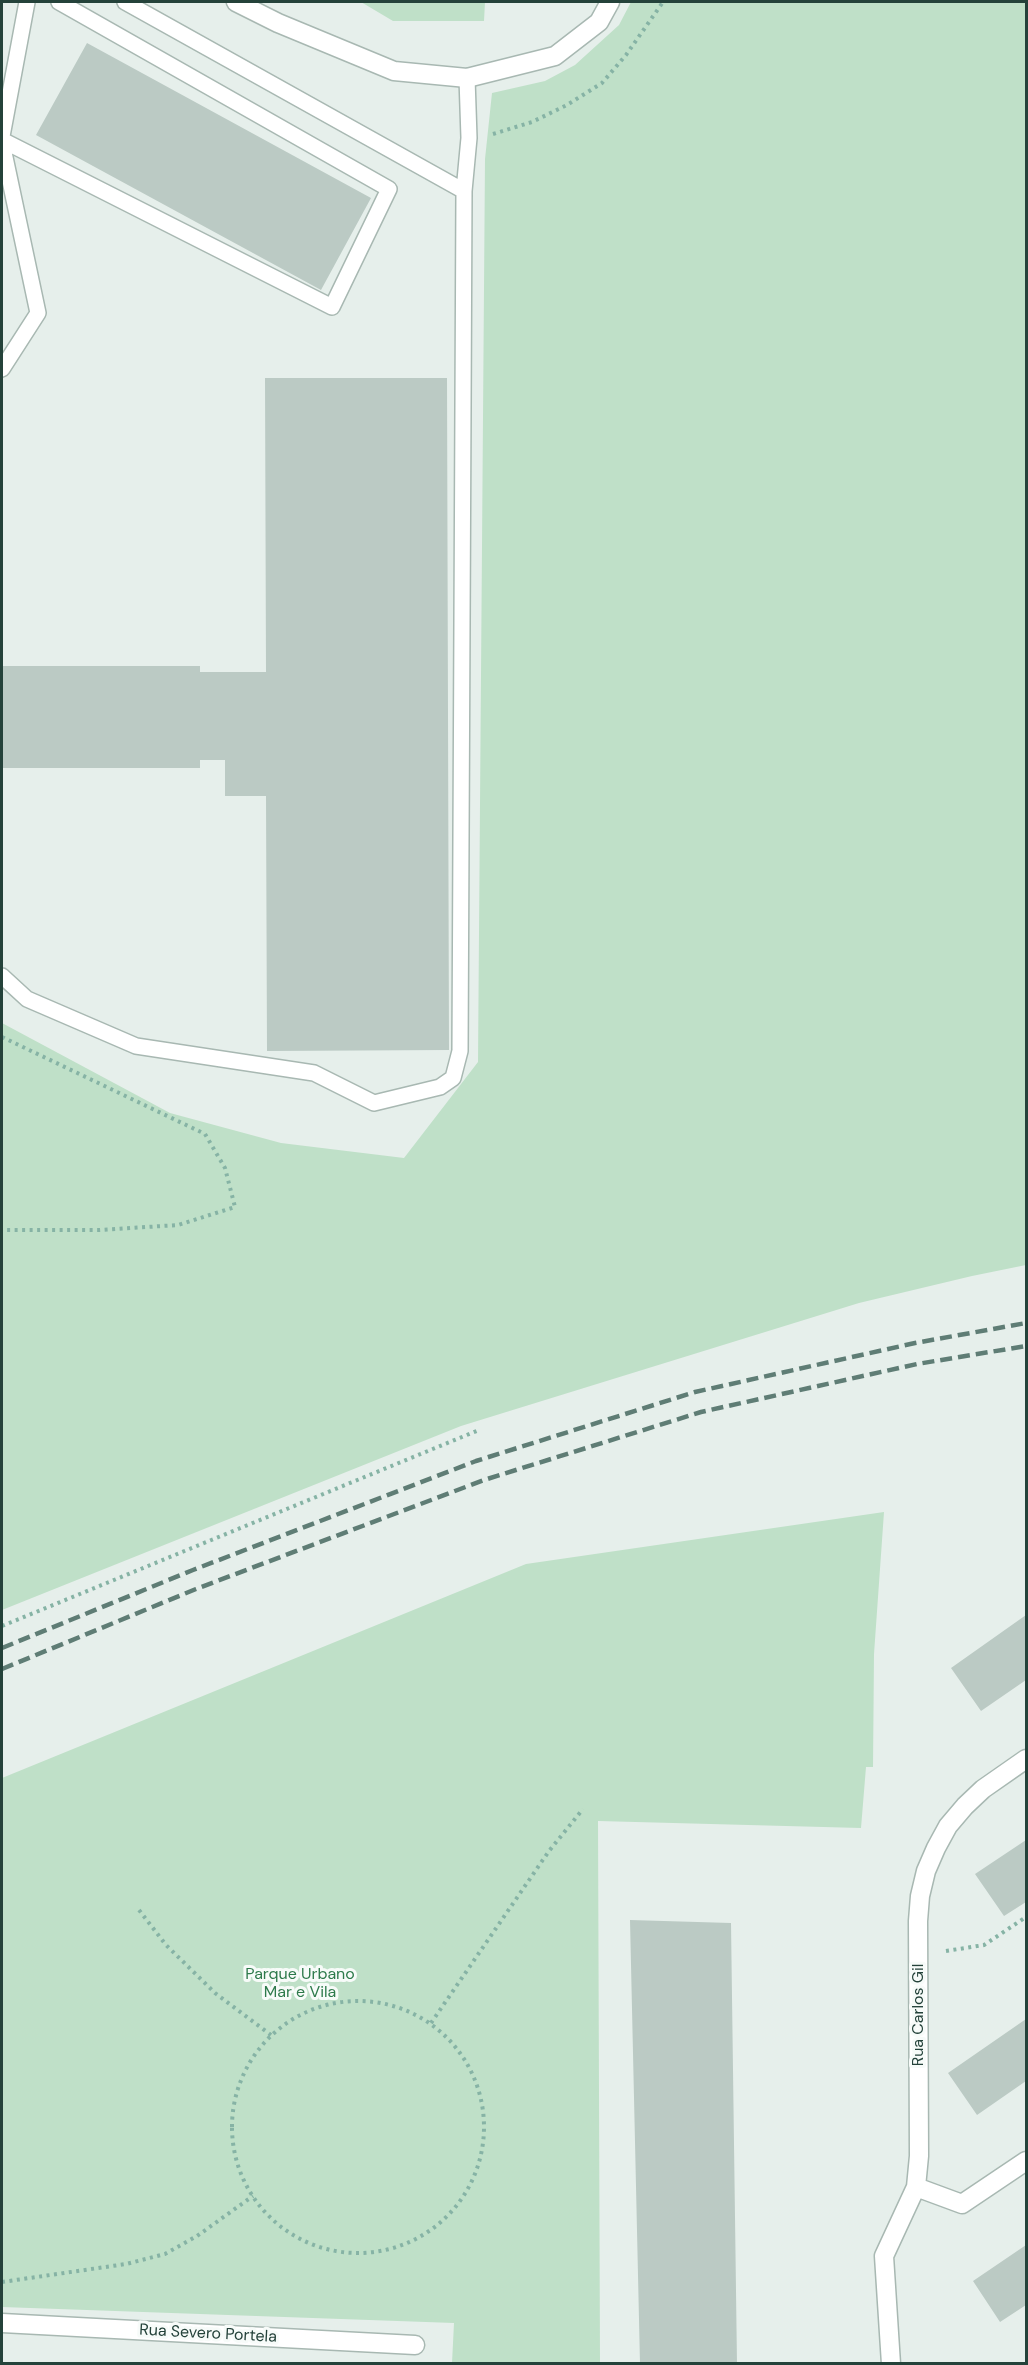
<!DOCTYPE html>
<html>
<head>
<meta charset="utf-8">
<style>
	body { margin:0 }
	#map { position:relative; width:1028px; height:2365px; overflow:hidden; background:#e6efeb; font-family:"DM Sans",sans-serif }
	canvas { display:block }
	.frame { position:absolute; inset:0; border:3px solid #24423a; pointer-events:none }
</style>
</head>
<body>
<div id="map">
<canvas width="1028" height="2365"></canvas>
<div class="frame"></div>
</div>
<script>
const g = document.querySelector('canvas').getContext('2d');
g.lineJoin = 'round';
function fill(path, color) { g.fillStyle = color; g.fill(path, 'evenodd'); }
const shape = rows => new Path2D(rows.map(r => 'M' + r).join(''));
function trace(path, color, width, dash) { g.strokeStyle = color; g.lineWidth = width; g.lineCap = dash ? 'butt' : 'round'; g.setLineDash(dash || []); g.stroke(path); }
function drawText(font, color, halo, rows, align = 'center') {
  g.font = font + ' "DM Sans",sans-serif'; g.lineWidth = 6; g.setLineDash([]); g.textBaseline = 'middle'; g.strokeStyle = halo; g.fillStyle = color; for (const [text, x, y, turn = 0] of rows) {
    g.save(); g.translate(x, y); g.rotate((+turn || 0) * Math.PI / 180); g.textAlign = isNaN(turn) ? turn : align; if (halo) g.strokeText(text, 0, 0); g.fillText(text, 0, 0); g.restore();
  }
}
fill(shape([
	[361,2,485,2,484,21,393,21],
	[631,2,1026,2,1026,1265,972,1276,859,1303,461,1426,2,1610,2,1023,170,1113,281,1143,404,1158,478,1062,485,159,492,93,545,81,575,65,619,25],
	[884,1512,874,1654,873,1767,866,1767,861,1828,598,1821,600,2363,452,2363,454,2323,2,2307,2,1778,526,1564]
]), '#bfe0c8');
fill(shape([
	[87,43,371,198,321,290,36,135],
	[265,378,447,378,449,1050,267,1051,266,796,225,796,225,760,200,760,200,768,2,768,2,666,200,666,200,672,266,672],
	[1026,1615,1026,1680,981,1711,951,1668],
	[1026,1840,1026,1902,1004,1916,975,1874],
	[630,1920,731,1923,737,2364,640,2364],
	[1026,2019,1026,2081,977,2115,948,2073],
	[1026,2245,1026,2305,1000,2322,973,2281]
]), '#bbcac4');
const lane = shape([
	[125,2,464,191],
	[2,136,27,2],
	[2,140,332,307,389,189,59,2],
	[2,143,38,313,2,369],
	[2,976,27,999,136,1046,314,1073,374,1103,440,1087,453,1078,460,1051,464,191,469,138,467,78]
]);
const street = shape([
	[236,2,278,23,394,71,467,78,555,56,599,22,610,2],
	[1026,1759,983,1789,965,1806,948,1826,936,1848,926,1871,920,1896,918,1921,919,2156,916,2187,962,2204,1026,2161],
	[2,2323,415,2345],
	[891,2364,884,2256,916,2187]
]);
trace(lane, '#a8b8b2', 18);
trace(street, '#a8b8b2', 21);
trace(shape([
	[493,134,532,122,567,105,602,83,626,55,663,2],
	[2,1037,205,1134,225,1168,235,1207,178,1225,100,1230,2,1230],
	[2,1626,479,1430],
	[139,1910,166,1945,215,1993,271,2035],
	[946,1951,984,1945,1026,1917],
	'232 2127a126 126 0 1 1 252 0a126 126 0 1 1-252 0Z',
	[431,2023,549,1851,583,1809],
	[2,2282,126,2264,165,2254,197,2236,253,2196]
]), '#86b3a5', 4, [3, 4.5]);
trace(lane, '#fff', 15);
trace(street, '#fff', 18);
trace(shape([
	[2,1648,193,1570,476,1461,695,1392,915,1343,1026,1323],
	[2,1669,196,1589,484,1480,701,1412,917,1364,1026,1346]
]), '#5f7d75', 4.5, [12, 6]);
drawText('16px', '#2d7a4b', '#f7fbf9', [
	["Parque Urbano",300,1975],
	["Mar e Vila",300,1993]
]);
drawText('16px', '#24423a', '#f7fbf9', [
	["Rua Carlos Gil",919,2015,-90],
	["Rua Severo Portela",208,2334,3]
]);
</script>
</body>
</html>
